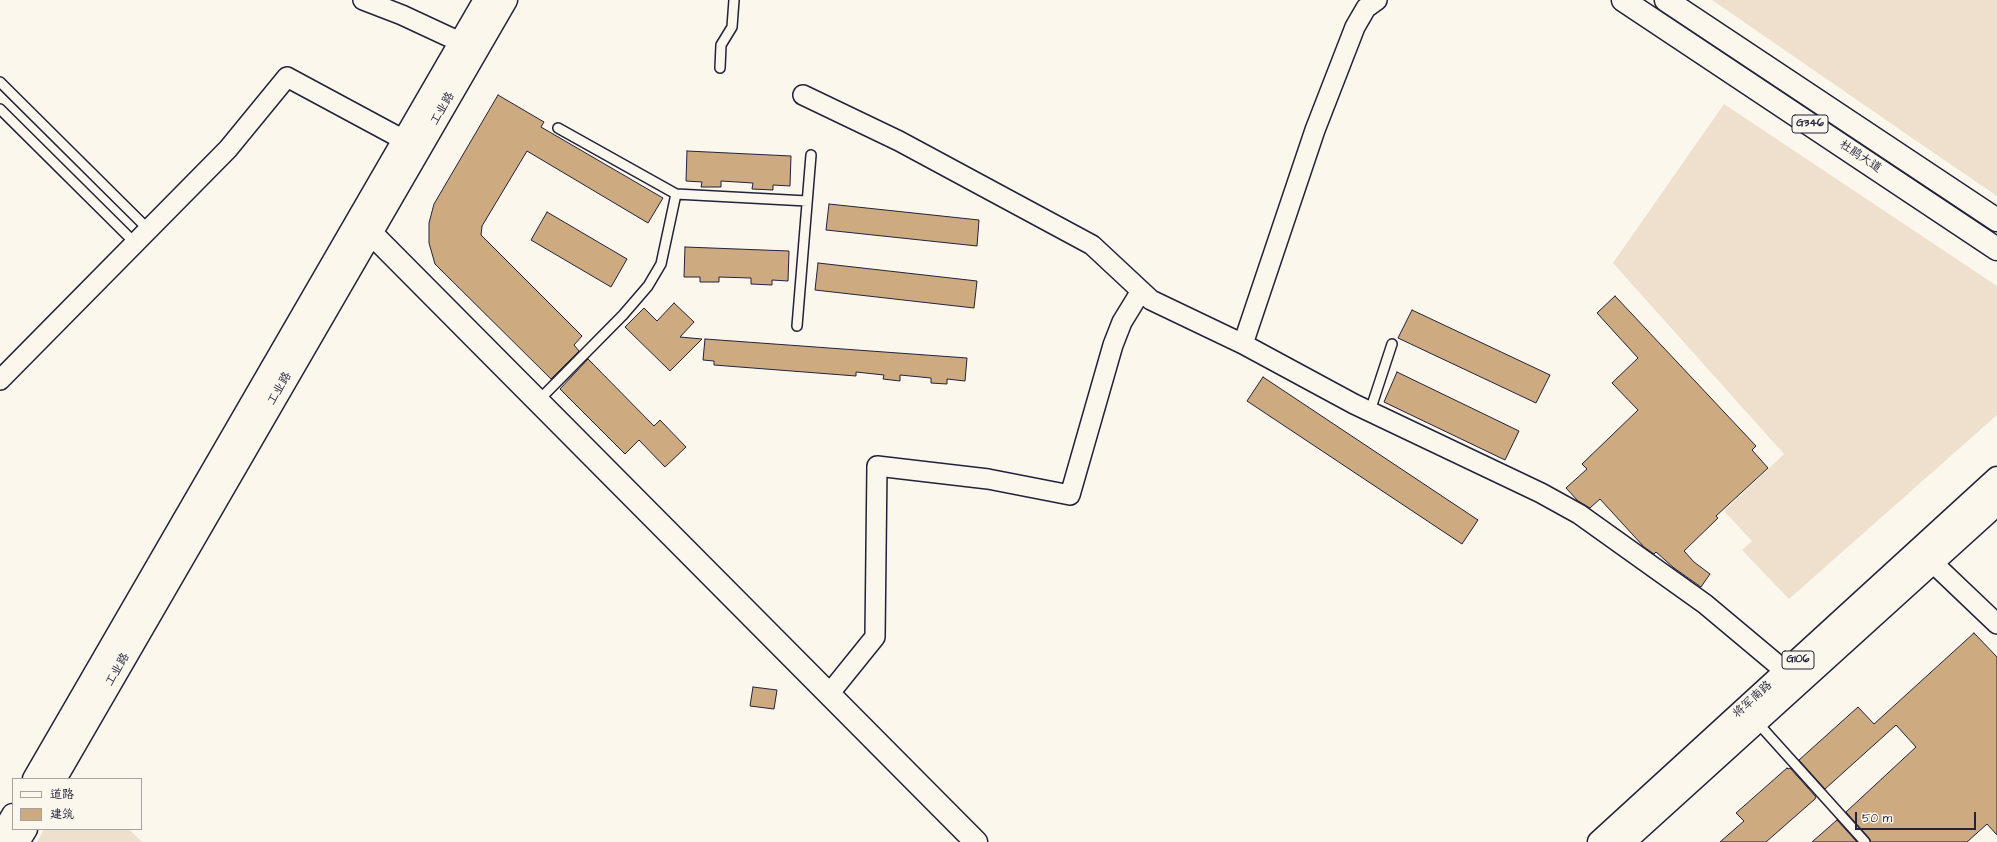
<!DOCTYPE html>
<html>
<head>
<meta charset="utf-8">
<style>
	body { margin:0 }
	#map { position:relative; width:1997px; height:842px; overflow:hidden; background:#fbf7ec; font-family:"Architects Daughter","LXGW WenKai TC",sans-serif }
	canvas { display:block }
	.legend { position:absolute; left:12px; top:778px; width:130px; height:52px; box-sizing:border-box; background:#fbf7ec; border:1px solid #a4a2a5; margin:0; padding:5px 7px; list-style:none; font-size:12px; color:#22223b }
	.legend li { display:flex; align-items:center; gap:8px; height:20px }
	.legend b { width:20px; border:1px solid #a4a2a5 }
	.scale { position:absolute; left:1855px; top:812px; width:121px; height:18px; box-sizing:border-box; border:2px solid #22223b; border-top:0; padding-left:5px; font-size:12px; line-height:14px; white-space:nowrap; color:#22223b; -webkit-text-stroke:3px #fbf7ec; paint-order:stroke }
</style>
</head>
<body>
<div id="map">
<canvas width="1997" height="842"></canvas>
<ul class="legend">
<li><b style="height:5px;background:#fbf7ec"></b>道路</li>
<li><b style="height:11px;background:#ceaa80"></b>建筑</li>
</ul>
<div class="scale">50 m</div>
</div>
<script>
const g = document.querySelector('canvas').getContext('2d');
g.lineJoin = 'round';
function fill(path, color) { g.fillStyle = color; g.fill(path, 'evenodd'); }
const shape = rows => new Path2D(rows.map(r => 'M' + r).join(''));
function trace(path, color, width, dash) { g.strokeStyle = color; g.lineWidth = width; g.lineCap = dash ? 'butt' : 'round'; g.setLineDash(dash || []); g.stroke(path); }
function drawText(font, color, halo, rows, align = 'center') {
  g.font = font + ' "Architects Daughter","LXGW WenKai TC",sans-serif'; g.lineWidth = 3; g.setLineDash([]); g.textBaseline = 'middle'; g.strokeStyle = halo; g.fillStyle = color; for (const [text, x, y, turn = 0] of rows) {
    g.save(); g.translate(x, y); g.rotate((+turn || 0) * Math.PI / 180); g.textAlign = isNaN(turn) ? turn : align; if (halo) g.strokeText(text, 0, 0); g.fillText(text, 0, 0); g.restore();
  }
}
fill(shape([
	[1712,0,1997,0,1997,196,1918,142],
	[1724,104,1997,286,1997,415,1789,599,1742,550,1752,541,1724,511,1784,454,1613,263],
	[44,829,129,829,142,842,37,842]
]), '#eee0cc');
const building = shape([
	[498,95,544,122,541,127,663,198,648,223,527,151,482,226,481,235,582,336,574,345,579,351,551,379,435,264,429,243,429,223,434,204,498,95],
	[687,151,791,156,790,186,773,185,773,190,752,189,753,183,721,181,721,187,701,187,702,182,686,181,687,151],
	[829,204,979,220,977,246,826,230,829,204],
	[547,212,627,259,611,287,531,240,547,212],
	[685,247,789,251,788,281,772,280,772,285,751,284,751,278,719,277,719,282,700,282,700,277,684,277,685,247],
	[818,263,977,281,974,308,815,290,818,263],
	[1615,296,1756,446,1752,450,1768,468,1716,516,1718,518,1684,551,1694,562,1710,574,1701,587,1674,568,1656,552,1654,554,1644,547,1600,499,1590,508,1578,501,1566,488,1587,469,1582,464,1638,410,1612,383,1638,358,1597,313,1615,296],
	[674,303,694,322,680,337,702,339,670,371,625,327,644,308,657,321,674,303],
	[1412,310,1550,375,1536,403,1398,338,1412,310],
	[705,339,967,358,965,381,947,379,947,384,931,383,931,378,900,375,900,381,883,379,884,375,856,372,856,376,714,365,714,361,703,360,705,339],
	[588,359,654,426,660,420,686,447,665,467,639,440,625,454,560,389,588,359],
	[1397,372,1519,431,1505,460,1384,402,1397,372],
	[1263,377,1478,520,1462,544,1247,401,1263,377],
	[1974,633,1997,657,1997,835,1987,824,1967,842,1871,842,1869,838,1846,812,1916,747,1896,725,1825,789,1799,760,1858,707,1874,724,1974,633],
	[753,687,777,690,774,709,750,706,753,687],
	[1787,768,1788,769,1790,768,1816,797,1815,799,1766,842,1720,842,1744,821,1736,813,1787,768],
	[1837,820,1857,842,1812,842,1837,820]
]);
fill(building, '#ceaa80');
trace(building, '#22223b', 1);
const lane = shape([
	[720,68,721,45,732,27,734,0],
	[0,82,149,230],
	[0,109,135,243],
	[676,194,807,201],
	[797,326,811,155],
	[538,401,623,315,648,286,661,264,676,194,558,128],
	[1370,411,1392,344],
	[1756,721,1865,842]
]);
const street = shape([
	[363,0,402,15,460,42],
	[803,95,899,141,1092,245,1151,300,1243,344,1354,404,1541,493,1579,514,1705,604,1785,671],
	[1243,344,1315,130,1355,27,1366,8,1377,0],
	[0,380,228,149,287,77,404,140],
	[1932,562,1997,624],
	[829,694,875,637,877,466,988,479,1070,495,1113,345,1122,322,1141,291]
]);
const secondary = shape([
	[361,223,976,842],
	[34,779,485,0],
	[55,779,506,0],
	[0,837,13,815],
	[18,842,26,829]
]);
const highway = shape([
	[1623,0,1997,249],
	[1666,0,1997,220],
	[1599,842,1997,478],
	[1624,842,1997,504]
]);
trace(lane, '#22223b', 12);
trace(street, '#22223b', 22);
trace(secondary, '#22223b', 25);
trace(highway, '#22223b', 25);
trace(lane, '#fbf7ec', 9);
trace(street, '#fbf7ec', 19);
trace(secondary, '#fbf7ec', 22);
trace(highway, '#fbf7ec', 22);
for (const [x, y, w] of [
	[1810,124,36],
	[1798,660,32]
]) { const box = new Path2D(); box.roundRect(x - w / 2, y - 9, w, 18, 3); g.fillStyle = '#fbf7ec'; g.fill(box); trace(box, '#22223b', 1); }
drawText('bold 11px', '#22223b', null, [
	["G346",1810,124],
	["G106",1798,660]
]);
drawText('12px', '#22223b', '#fbf7ec', [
	["工业路",443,109,-60],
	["杜鹃大道",1860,157,34],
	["工业路",280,389,-60],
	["工业路",118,670,-60],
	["将军南路",1753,700,-42]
]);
</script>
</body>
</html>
